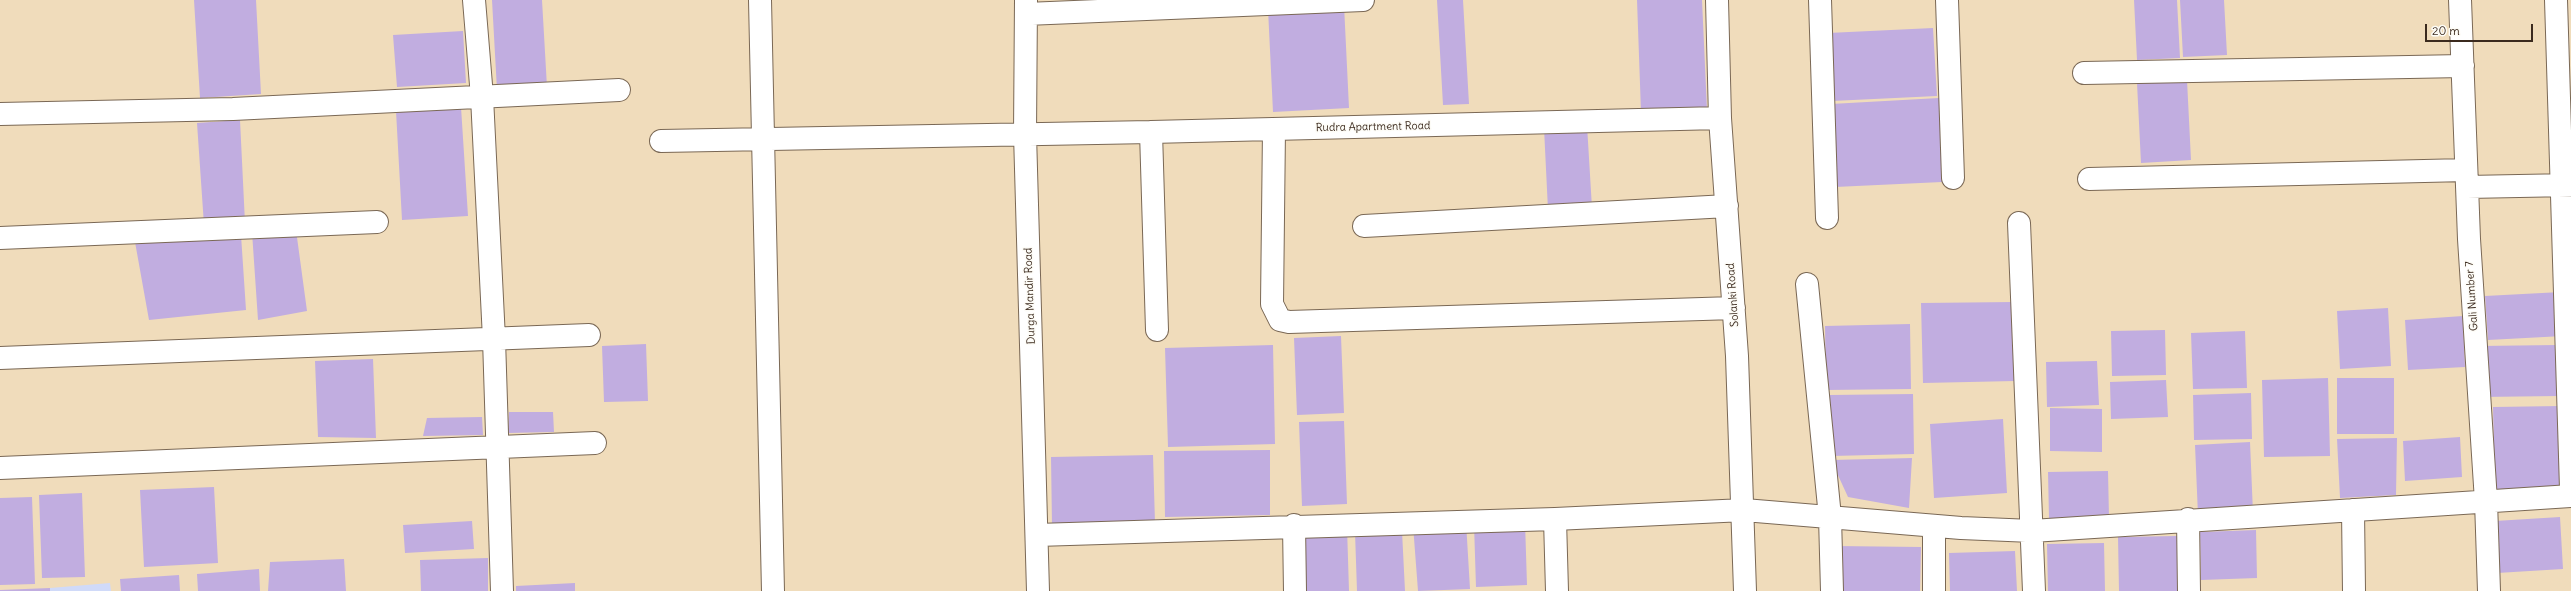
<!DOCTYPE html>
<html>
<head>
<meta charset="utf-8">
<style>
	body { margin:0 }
	#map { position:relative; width:2571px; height:591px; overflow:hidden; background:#f0dcbb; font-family:Delius,sans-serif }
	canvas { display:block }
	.scale { position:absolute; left:2425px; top:24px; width:108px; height:18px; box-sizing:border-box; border:2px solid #3b2a1e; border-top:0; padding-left:5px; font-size:12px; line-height:14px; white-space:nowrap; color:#3b2a1e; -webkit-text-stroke:3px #fdfcf7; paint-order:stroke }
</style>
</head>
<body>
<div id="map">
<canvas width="2571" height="591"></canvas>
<div class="scale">20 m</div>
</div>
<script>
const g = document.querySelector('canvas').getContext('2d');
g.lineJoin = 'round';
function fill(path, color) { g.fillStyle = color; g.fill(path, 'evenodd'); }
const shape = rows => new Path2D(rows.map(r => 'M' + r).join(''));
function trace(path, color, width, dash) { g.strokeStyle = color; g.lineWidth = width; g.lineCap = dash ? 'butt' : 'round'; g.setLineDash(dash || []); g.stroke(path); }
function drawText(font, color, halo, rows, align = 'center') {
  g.font = font + ' Delius,sans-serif'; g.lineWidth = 3; g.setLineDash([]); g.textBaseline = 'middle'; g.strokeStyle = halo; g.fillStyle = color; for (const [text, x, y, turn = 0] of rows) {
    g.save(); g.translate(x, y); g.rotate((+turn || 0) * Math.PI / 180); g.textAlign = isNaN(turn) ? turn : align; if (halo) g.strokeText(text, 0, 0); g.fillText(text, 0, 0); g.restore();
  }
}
fill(shape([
	[110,583,111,591,50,591,50,588]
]), '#d0daf9');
fill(shape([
	[194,0,256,0,261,94,200,98],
	[492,0,542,0,547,87,497,90],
	[1437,0,1463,0,1469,104,1443,105],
	[1637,0,1702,0,1707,110,1641,112],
	[2134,0,2177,0,2180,58,2137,60],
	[2180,0,2224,0,2227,55,2183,57],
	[1344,5,1349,108,1273,112,1268,9],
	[1933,28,1937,96,1832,101,1828,33],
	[463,31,466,83,397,87,393,35],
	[2187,80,2191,160,2141,163,2137,83],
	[1939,98,1942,182,1835,187,1831,104],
	[461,107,468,216,402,220,396,111],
	[240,120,245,223,204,225,197,123],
	[1587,125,1592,208,1548,210,1544,128],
	[296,230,307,311,258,320,252,232],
	[241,235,246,310,149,320,135,242],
	[2561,292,2563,336,2488,340,2485,296],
	[2014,302,2015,381,1923,383,1921,303],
	[2388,308,2391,366,2340,369,2337,311],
	[2463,316,2465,367,2408,370,2405,320],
	[1910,324,1911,389,1826,390,1825,326],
	[2165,330,2166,375,2112,376,2111,331],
	[2245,331,2247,388,2193,389,2191,333],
	[1341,336,1344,413,1297,415,1294,338],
	[646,344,648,401,604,402,602,346],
	[1273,345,1275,444,1168,447,1165,348],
	[2558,345,2559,396,2480,397,2480,346],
	[373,359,376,438,318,437,315,361],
	[2097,361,2099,405,2047,407,2046,362],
	[2328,378,2330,456,2264,457,2262,380],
	[2337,378,2394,378,2394,434,2337,434],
	[2166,380,2168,417,2111,419,2110,382],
	[2251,393,2252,439,2194,440,2193,395],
	[1913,394,1914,454,1831,456,1830,395],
	[2561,406,2562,491,2495,492,2493,407],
	[2050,408,2102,409,2102,452,2050,451],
	[509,412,553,412,554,432,508,433],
	[482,417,483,435,423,436,427,418],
	[2003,419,2007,493,1934,498,1930,424],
	[1344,421,1347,504,1302,506,1299,422],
	[2460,437,2462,477,2405,481,2403,441],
	[2397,438,2396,495,2340,498,2337,439],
	[2250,442,2253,513,2198,515,2195,445],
	[1270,450,1270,515,1165,517,1164,451],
	[1153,455,1155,523,1052,526,1051,457],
	[1912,458,1909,508,1848,497,1831,460],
	[2108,471,2109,518,2049,518,2048,472],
	[214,487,218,563,144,567,140,490],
	[82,493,85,577,42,578,39,495],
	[32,497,35,584,0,585,0,498],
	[2560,517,2563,569,2497,573,2495,521],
	[472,521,474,549,405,553,403,525],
	[1466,522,1470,589,1418,591,1413,525],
	[1525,522,1527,585,1476,587,1474,524],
	[1347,527,1349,591,1301,591,1300,528],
	[2256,530,2257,578,2201,580,2200,532],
	[1402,531,1405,591,1357,591,1355,532],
	[2177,536,2178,591,2119,591,2118,537],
	[2104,543,2105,591,2048,591,2047,544],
	[1835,546,1921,547,1920,591,1834,591],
	[2015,551,2017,591,1950,591,1949,553],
	[488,558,488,591,421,591,420,560],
	[344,559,346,591,268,591,270,562],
	[259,569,260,591,198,591,197,574],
	[179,575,180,591,121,591,120,579],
	[575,583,575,591,516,591,516,586],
	[50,588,50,591,0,591,0,590]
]), '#c1ade0');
const street = shape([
	[474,0,482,97,494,339,502,591],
	[760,0,773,591],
	[1026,0,1025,134,1038,591],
	[1717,0,1720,118,1737,356,1745,591],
	[1820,0,1827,218],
	[1947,0,1953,178],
	[2460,0,2469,239,2486,501,2489,591],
	[2556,0,2571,489],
	[1026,14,1363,0],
	[2084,73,2463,66],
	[0,114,233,109,619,90],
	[1274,129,1272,304,1280,320,1289,322,1734,308],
	[1151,132,1157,330],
	[661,141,1151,132,1720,118],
	[2089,179,2466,170],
	[2467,187,2571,185],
	[2019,223,2034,591],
	[1364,226,1727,206],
	[0,238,377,222],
	[1807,284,1830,517,1832,591],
	[0,358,589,335],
	[0,468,595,443],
	[2353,510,2354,591],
	[1555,519,1557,591],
	[2188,519,2189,591],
	[1294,525,1295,591],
	[1934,526,1934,591],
	[1037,535,1555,519,1744,510,1961,528,2032,531,2571,496]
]);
trace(street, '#7a6855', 24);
trace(street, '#fff', 22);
drawText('11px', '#3b2a1e', '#fdfcf7', [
	["Rudra Apartment Road",1373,127,-1],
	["Solanki Road",1733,295,-94],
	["Durga Mandir Road",1030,296,-92],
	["Gali Number 7",2472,296,-94]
]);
</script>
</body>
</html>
